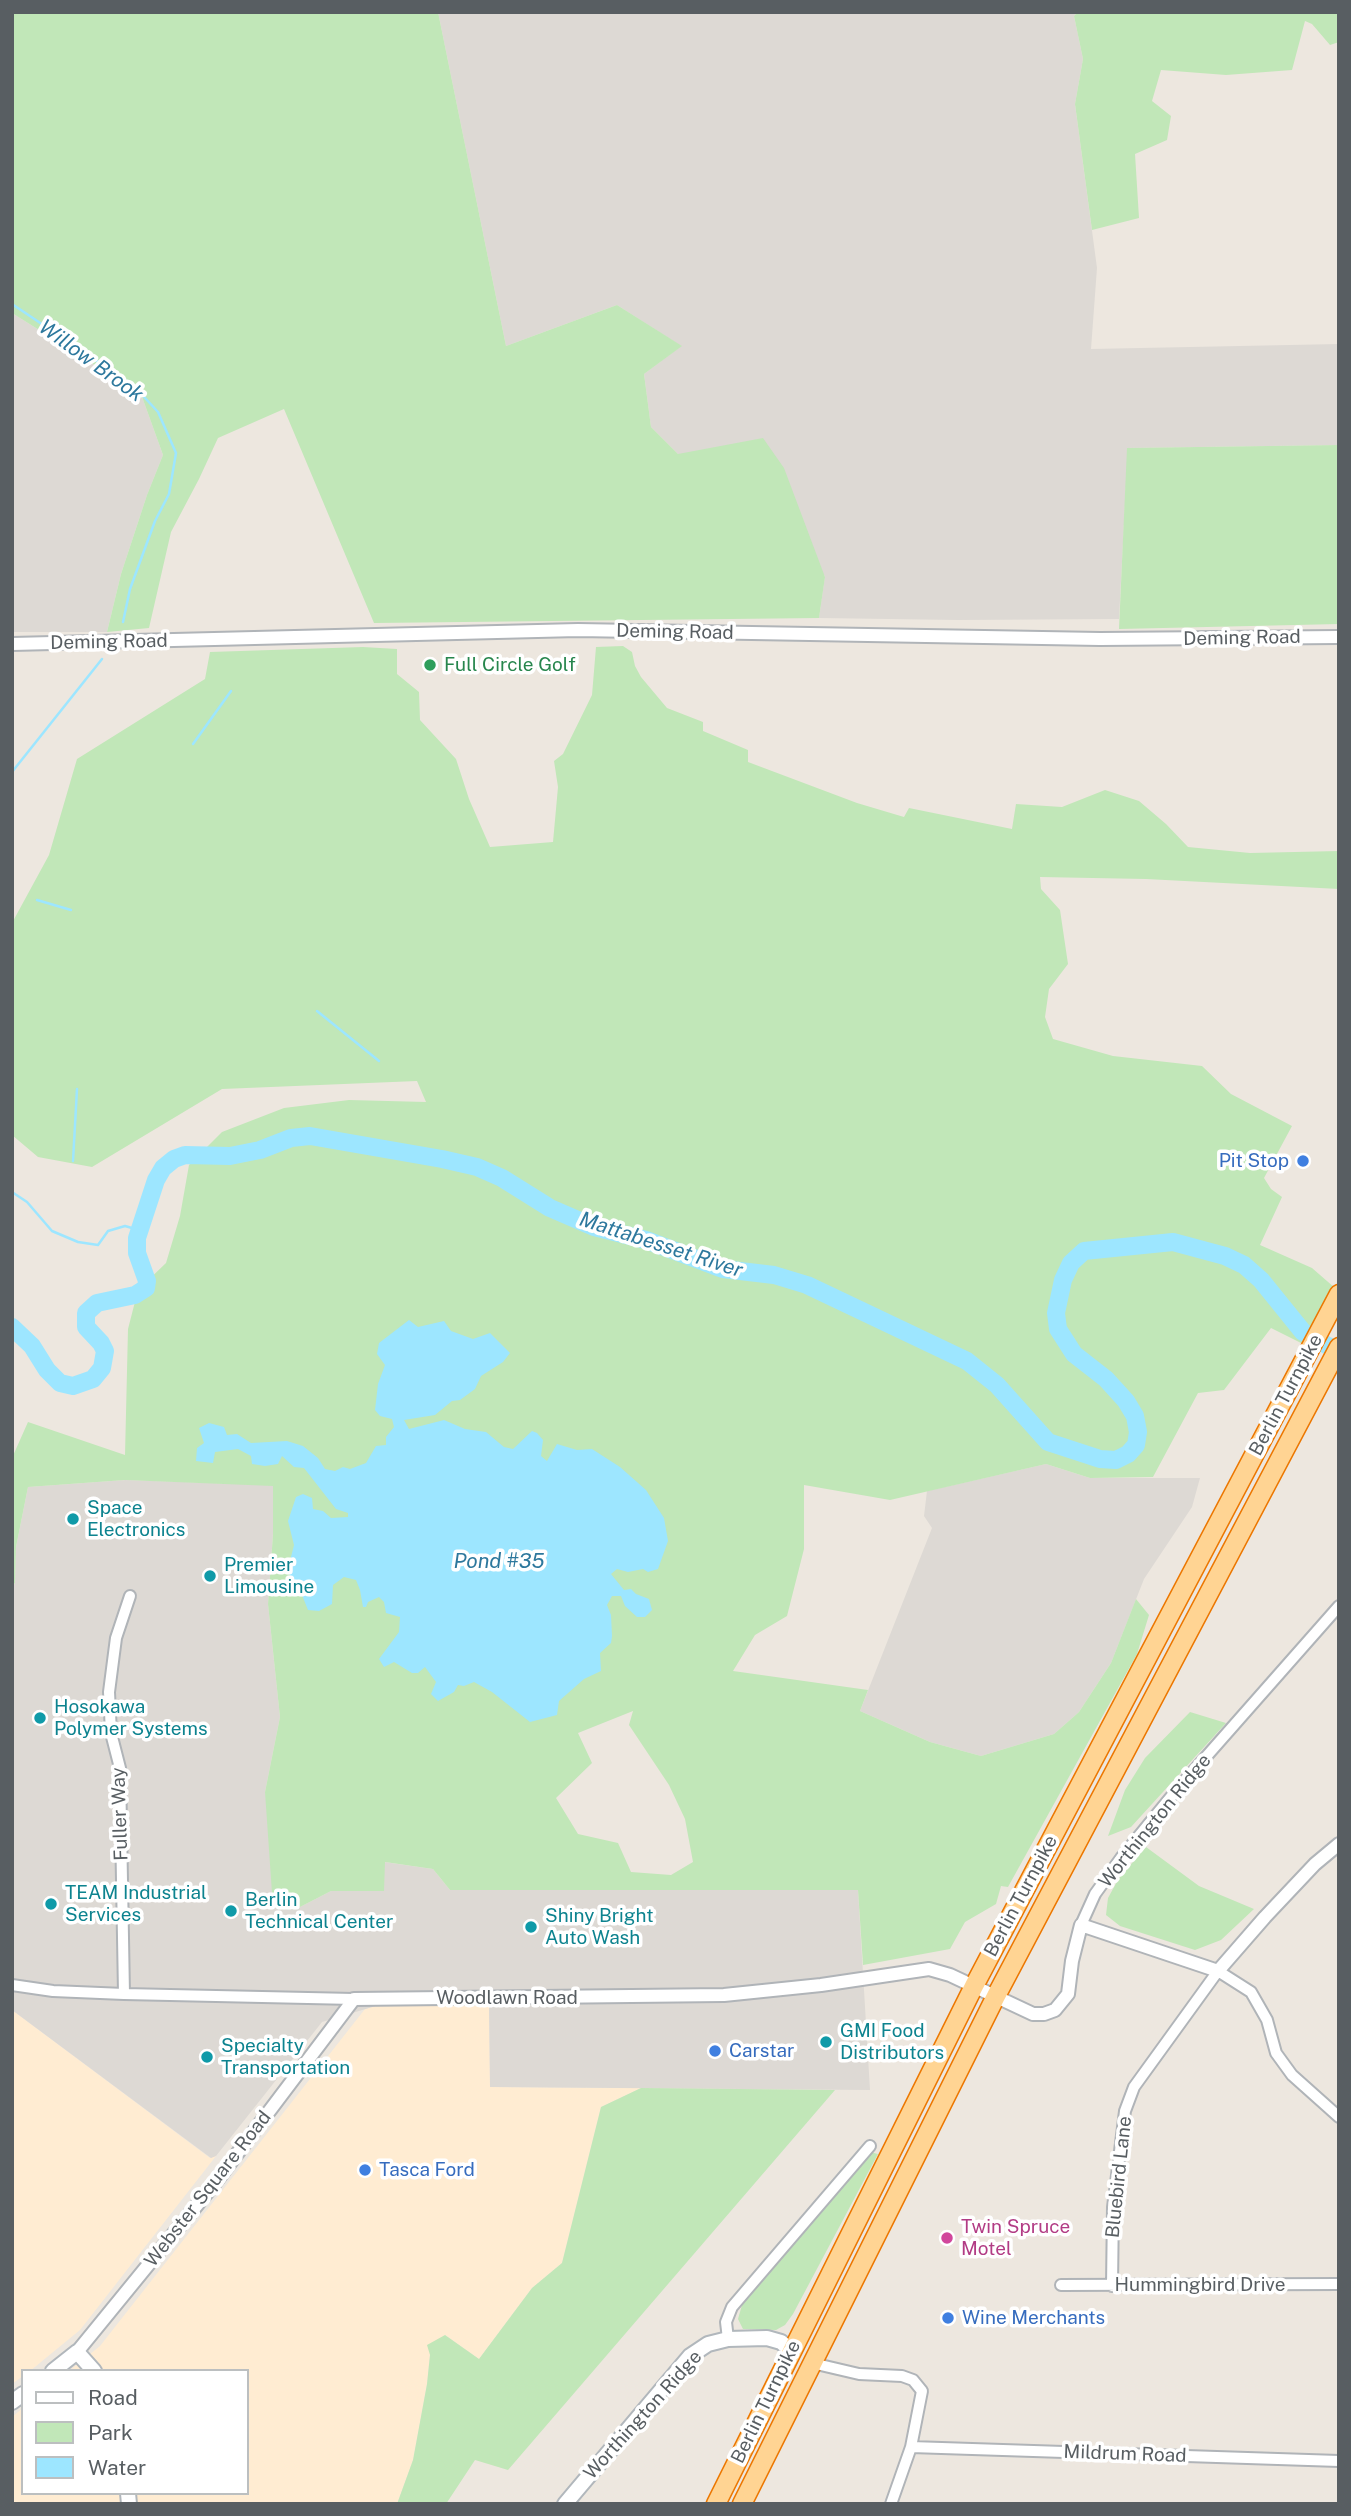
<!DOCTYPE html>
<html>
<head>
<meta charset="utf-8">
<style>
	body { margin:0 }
	#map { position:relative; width:1351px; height:2516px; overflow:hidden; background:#ede7df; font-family:"Public Sans",sans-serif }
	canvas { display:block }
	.frame { position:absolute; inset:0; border:14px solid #585e62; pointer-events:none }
	.legend { position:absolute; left:21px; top:2369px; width:228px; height:126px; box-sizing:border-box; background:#fff; border:2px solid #bcbfc0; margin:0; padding:9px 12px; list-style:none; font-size:21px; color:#585e62 }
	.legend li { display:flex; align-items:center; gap:14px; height:35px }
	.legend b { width:35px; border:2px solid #bcbfc0 }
</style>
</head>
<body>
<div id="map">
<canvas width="1351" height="2516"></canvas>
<div class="frame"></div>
<ul class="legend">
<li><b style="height:9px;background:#fff"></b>Road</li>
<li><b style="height:19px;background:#c1e7b8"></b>Park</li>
<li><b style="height:19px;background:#9de6ff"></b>Water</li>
</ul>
</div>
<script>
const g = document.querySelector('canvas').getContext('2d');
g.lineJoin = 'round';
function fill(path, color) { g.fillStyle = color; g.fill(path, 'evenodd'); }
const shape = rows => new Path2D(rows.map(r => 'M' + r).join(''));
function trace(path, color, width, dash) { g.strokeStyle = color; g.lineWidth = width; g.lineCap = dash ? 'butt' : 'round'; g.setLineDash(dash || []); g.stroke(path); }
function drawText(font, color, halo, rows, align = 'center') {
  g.font = font + ' "Public Sans",sans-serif'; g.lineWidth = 7; g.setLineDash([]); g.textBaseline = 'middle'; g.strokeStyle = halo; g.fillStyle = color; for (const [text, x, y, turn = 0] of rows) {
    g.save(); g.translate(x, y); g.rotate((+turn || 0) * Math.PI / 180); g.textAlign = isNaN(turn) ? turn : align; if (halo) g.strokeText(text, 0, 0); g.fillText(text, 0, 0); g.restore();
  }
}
fill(shape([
	[379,2005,489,2005,490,2087,641,2088,601,2107,562,2263,532,2288,479,2359,445,2335,430,2354,427,2384,413,2460,397,2504,12,2504,12,2417,23,2408,23,2493,247,2493,247,2371,69,2371,100,2346,365,2009],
	[12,2010,210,2158,216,2156,80,2330,30,2371,23,2371,23,2376,12,2384]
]), '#ffecd2');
fill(shape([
	[438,12,1078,12,1074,16,1083,59,1075,104,1097,268,1091,349,1339,344,1339,445,1128,448,1119,619,958,620,819,618,825,576,678,454,651,427,644,374,681,346,617,305,506,346],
	[12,313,141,394,163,455,147,495,121,574,107,632,12,632],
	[1046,1464,1090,1478,1200,1478,1192,1507,1144,1579,1111,1663,1079,1712,1054,1734,981,1756,930,1742,860,1711,932,1528,924,1516,927,1491],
	[125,1480,273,1485,273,1534,268,1604,280,1717,265,1792,300,1907,331,1891,384,1891,384,1862,433,1869,450,1890,858,1890,870,2090,490,2087,489,2005,379,2005,322,2022,216,2156,211,2158,12,2010,12,1586,15,1583,16,1547,28,1487]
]), '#ddd9d4');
fill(shape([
	[12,12,438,12,506,346,617,305,682,346,644,374,651,427,678,454,763,438,784,468,825,577,819,618,374,623,284,409,218,438,199,479,171,532,149,628,107,632,121,574,147,495,163,455,141,394,12,313],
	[1078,12,1339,12,1339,42,1330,45,1312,24,1305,21,1292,70,1226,75,1161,70,1152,101,1171,116,1167,140,1135,154,1139,218,1092,230,1075,104,1083,59,1074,16],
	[1339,445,1339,624,1119,629,1127,448],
	[623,646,632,652,635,666,641,677,667,708,703,722,703,731,748,750,748,762,857,803,904,817,909,808,1012,829,1016,804,1062,807,1105,790,1139,801,1166,824,1188,847,1250,853,1339,851,1339,889,1146,879,1040,877,1041,889,1060,910,1068,964,1049,989,1045,1017,1053,1039,1113,1056,1202,1066,1231,1094,1292,1126,1264,1178,1271,1189,1282,1197,1260,1245,1312,1268,1335,1288,1303,1344,1271,1328,1224,1390,1198,1393,1153,1477,1090,1478,1046,1464,890,1500,804,1485,804,1549,787,1616,755,1635,733,1671,868,1690,860,1711,930,1742,981,1756,1054,1734,1079,1712,1111,1663,1136,1599,1149,1615,1137,1654,1008,1887,1001,1886,996,1904,965,1922,950,1949,863,1965,858,1890,450,1890,433,1869,385,1862,384,1891,331,1891,300,1907,272,1893,265,1792,280,1717,268,1604,273,1534,273,1486,125,1480,28,1487,16,1547,15,1583,12,1586,12,1458,28,1422,125,1455,128,1329,138,1290,166,1263,180,1216,189,1165,222,1132,284,1108,349,1100,426,1102,417,1081,222,1089,92,1167,38,1157,12,1135,12,923,49,855,77,759,205,679,210,652,363,647,397,649,397,674,419,692,420,720,456,759,469,799,490,847,553,842,558,787,554,761,563,754,592,695,596,647],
	[633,1711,629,1725,669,1785,685,1819,693,1862,671,1875,631,1872,618,1843,578,1834,556,1798,592,1763,578,1733],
	[1190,1712,1226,1723,1131,1827,1108,1836,1125,1790,1145,1758],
	[1146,1847,1199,1886,1254,1909,1221,1940,1195,1950,1120,1926,1106,1915,1108,1898,1119,1878],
	[641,2088,835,2090,508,2470,475,2460,446,2504,397,2504,413,2460,427,2384,430,2355,427,2345,445,2335,479,2359,532,2288,562,2263,601,2107],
	[870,2152,878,2154,793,2314,785,2325,776,2330,743,2329,738,2319,742,2305]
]), '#c1e7b8');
fill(shape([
	[409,1320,418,1327,444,1321,451,1331,473,1339,490,1333,510,1353,503,1362,481,1376,475,1389,460,1400,452,1401,435,1415,404,1420,409,1429,444,1420,465,1429,486,1432,504,1447,513,1449,532,1431,537,1433,543,1440,541,1456,547,1461,557,1444,577,1450,592,1449,620,1467,646,1490,664,1518,668,1541,658,1569,648,1572,643,1569,628,1572,617,1569,611,1574,624,1590,631,1589,636,1594,649,1599,652,1610,645,1617,637,1617,625,1606,621,1596,612,1596,607,1605,611,1615,612,1636,611,1643,600,1653,601,1671,584,1679,559,1701,557,1715,530,1722,492,1692,474,1682,464,1686,458,1685,454,1692,438,1701,431,1694,436,1682,425,1667,418,1673,412,1673,394,1662,384,1667,379,1659,399,1632,400,1617,386,1613,384,1602,379,1597,368,1602,366,1607,363,1607,360,1590,356,1580,344,1577,333,1585,332,1604,319,1611,308,1610,298,1585,290,1578,289,1565,294,1545,288,1521,296,1497,303,1494,312,1498,313,1509,323,1511,331,1518,348,1517,348,1513,336,1509,304,1468,294,1467,282,1456,278,1464,265,1466,252,1464,251,1456,238,1449,215,1452,213,1463,196,1461,197,1448,204,1443,199,1428,209,1423,224,1427,227,1435,237,1434,251,1443,287,1441,303,1446,318,1458,325,1469,335,1471,343,1467,350,1469,366,1463,376,1446,386,1445,386,1437,394,1427,392,1419,380,1416,375,1410,378,1384,385,1365,377,1354,379,1343]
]), '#9de6ff');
trace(shape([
	[12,304,134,386,158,412,176,453,169,494,155,521,130,589,123,622],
	[193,744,231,691],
	[12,772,102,659],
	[37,900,71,910],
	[317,1011,379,1061],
	[73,1161,77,1089],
	[12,1192,27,1202,52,1231,78,1242,98,1245,108,1231,125,1226,139,1230]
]), '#9de6ff', 2.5);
trace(shape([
	[12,1327,32,1346,47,1370,60,1383,73,1386,93,1379,102,1368,105,1351,101,1343,86,1327,86,1313,97,1303,135,1295,146,1288,147,1281,137,1253,137,1238,156,1180,163,1168,174,1159,185,1155,230,1156,260,1150,291,1138,310,1136,442,1159,477,1167,502,1178,550,1208,594,1227,646,1240,723,1269,774,1275,807,1285,967,1361,997,1385,1048,1442,1100,1459,1116,1460,1128,1454,1136,1445,1138,1432,1135,1416,1126,1401,1106,1379,1074,1354,1058,1329,1056,1313,1063,1280,1071,1263,1084,1251,1173,1242,1225,1256,1244,1265,1261,1280,1303,1332,1339,1352]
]), '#9de6ff', 18);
const minor = shape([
	[1081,1925,1095,1894,1121,1858,1175,1792,1339,1606],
	[12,1985,53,1991,124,1994,354,1999],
	[124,1994,120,1768,111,1733,109,1692,116,1638,130,1596],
	[1061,2285,1339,2284],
	[1112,2286,1113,2207,1125,2111,1134,2087,1218,1971,1251,1992,1267,2020,1276,2053,1292,2075,1339,2117],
	[728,2339,726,2322,732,2307,870,2146],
	[812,2363,859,2374,902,2376,913,2380,922,2391,911,2447,891,2504],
	[911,2447,1339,2461]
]);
const tertiary = shape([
	[12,644,578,630,1100,639,1339,637],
	[77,2352,215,2183,354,1999,724,1995,821,1985,929,1969,950,1975,1033,2014,1044,2014,1055,2010,1068,1994,1072,1961,1081,1925,1218,1971,1265,1917,1315,1864,1339,1844]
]);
const secondary = shape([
	[53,2371,77,2352,94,2371],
	[12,2402,23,2394],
	[128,2493,129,2504],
	[565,2504,690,2356,708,2344,728,2339,767,2338,781,2342,787,2347,790,2354]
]);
const trunk = shape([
	[716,2504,974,1986,1339,1294],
	[742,2504,996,1996,1339,1347]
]);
trace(minor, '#b0b4b8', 14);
trace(tertiary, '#b0b4b8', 16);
trace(secondary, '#b1b7bc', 18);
trace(trunk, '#ec7700', 21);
trace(minor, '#fff', 10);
trace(tertiary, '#fff', 12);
trace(secondary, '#fff', 14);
trace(trunk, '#ffd493', 18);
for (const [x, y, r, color] of [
	[430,665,7,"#2e9e5b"],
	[1303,1161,7,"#3f7fe0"],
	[73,1519,7,"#0f9aa8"],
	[210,1576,7,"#0f9aa8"],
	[40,1718,7,"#0f9aa8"],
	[51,1904,7,"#0f9aa8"],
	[231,1911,7,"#0f9aa8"],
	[531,1927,7,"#0f9aa8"],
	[826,2042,7,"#0f9aa8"],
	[715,2051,7,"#3f7fe0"],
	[207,2057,7,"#0f9aa8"],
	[365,2170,7,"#3f7fe0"],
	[947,2238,7,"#d1479c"],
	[948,2318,7,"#3f7fe0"]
]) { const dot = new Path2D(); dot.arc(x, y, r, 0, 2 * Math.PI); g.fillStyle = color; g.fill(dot); trace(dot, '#fff', 2.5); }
drawText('19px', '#585e62', '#fff', [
	["Deming Road",675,632,1],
	["Deming Road",1242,638,-1],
	["Deming Road",109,642,-1],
	["Berlin Turnpike",1286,1395,-62],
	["Fuller Way",120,1814,-92],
	["Worthington Ridge",1155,1821,-51],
	["Berlin Turnpike",1021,1896,-62],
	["Woodlawn Road",507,1998],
	["Bluebird Lane",1119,2177,-84],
	["Webster Square Road",208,2189,-52],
	["Hummingbird Drive",1200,2285],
	["Berlin Turnpike",766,2402,-64],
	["Worthington Ridge",643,2415,-48],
	["Mildrum Road",1125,2454,2]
]);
drawText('19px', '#27864d', '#fff', [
	["Full Circle Golf",444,665]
], 'left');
drawText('19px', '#366cbe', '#fff', [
	["Pit Stop",1289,1161,"right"],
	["Carstar",729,2051],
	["Tasca Ford",379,2170],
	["Wine Merchants",962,2318]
], 'left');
drawText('19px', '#0d838f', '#fff', [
	["Space",87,1508],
	["Electronics",87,1530],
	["Premier",224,1565],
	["Limousine",224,1587],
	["Hosokawa",54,1707],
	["Polymer Systems",54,1729],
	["TEAM Industrial",65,1893],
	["Services",65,1915],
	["Berlin",245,1900],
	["Technical Center",245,1922],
	["Shiny Bright",545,1916],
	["Auto Wash",545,1938],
	["GMI Food",840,2031],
	["Distributors",840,2053],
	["Specialty",221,2046],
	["Transportation",221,2068]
], 'left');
drawText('19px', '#b23c85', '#fff', [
	["Twin Spruce",961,2227],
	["Motel",961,2249]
], 'left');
drawText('italic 21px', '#2d789d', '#fff', [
	["Willow Brook",91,361,36],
	["Mattabesset River",661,1245,18],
	["Pond #35",499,1562]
]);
</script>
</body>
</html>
